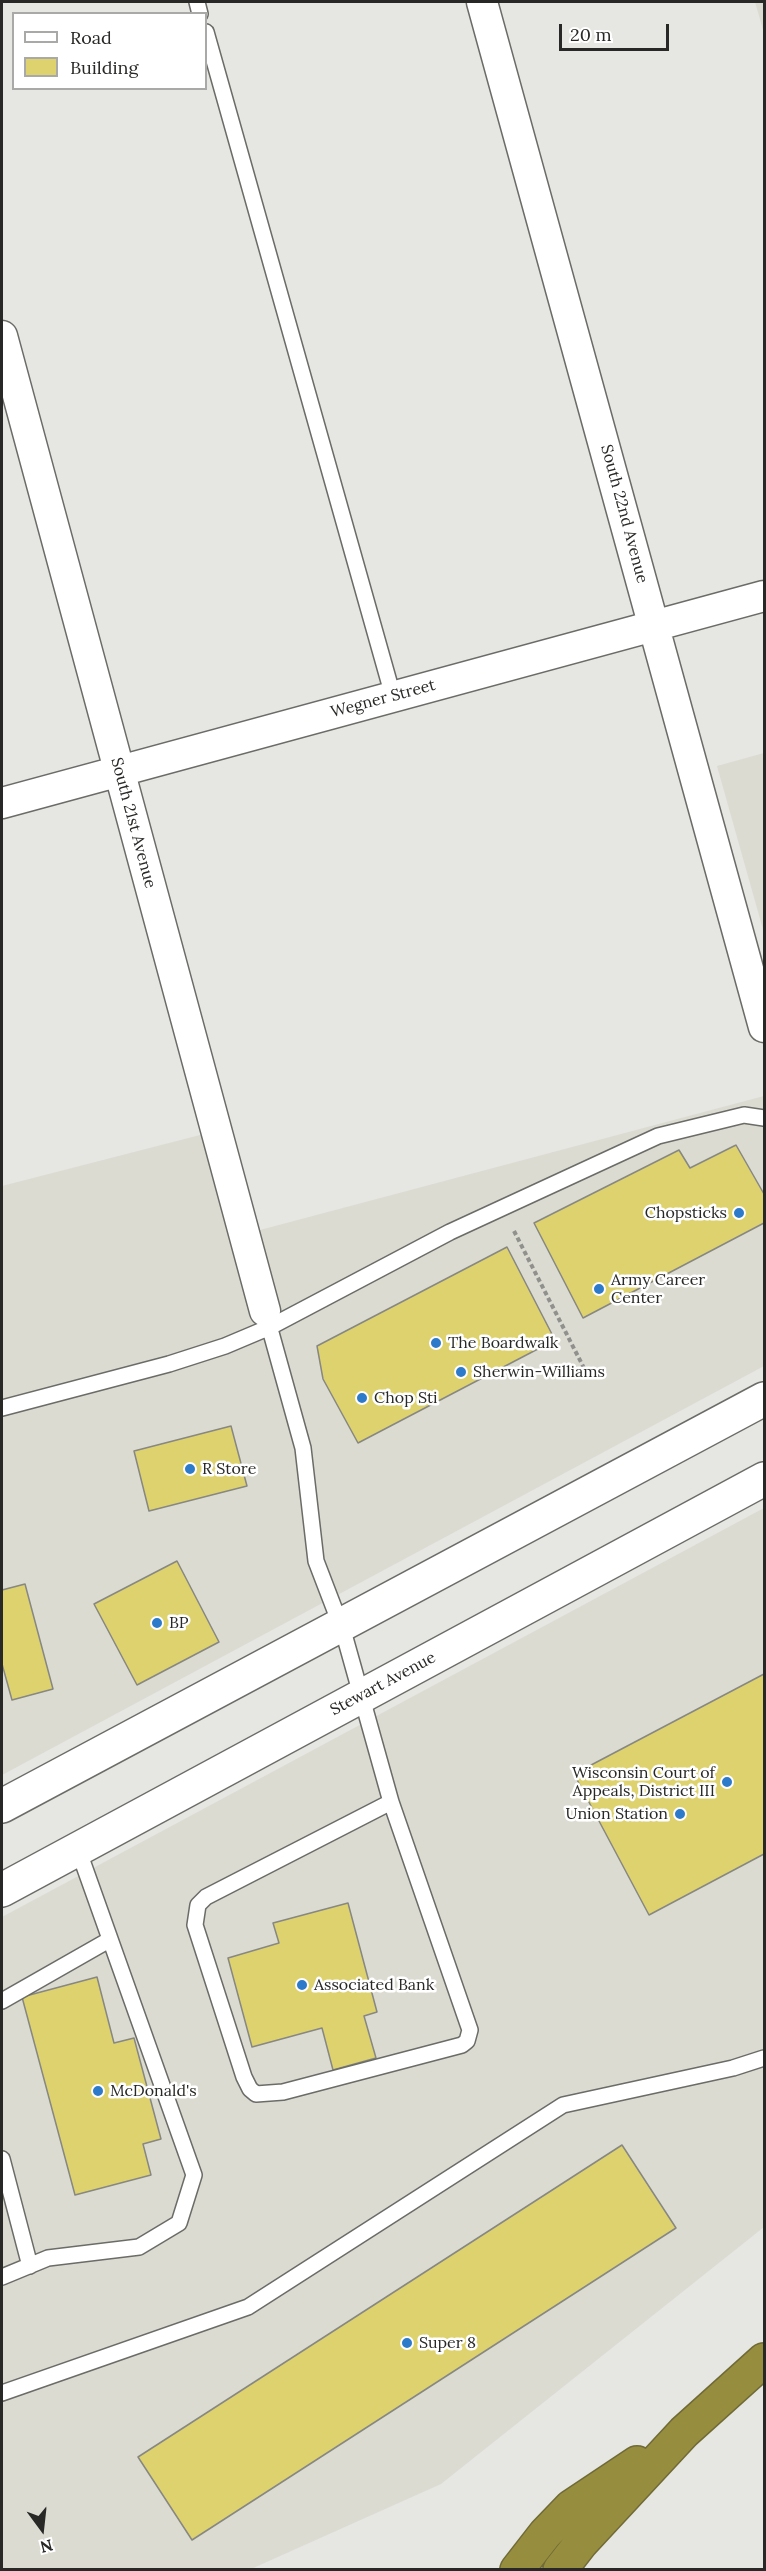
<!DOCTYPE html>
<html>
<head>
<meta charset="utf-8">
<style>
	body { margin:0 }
	#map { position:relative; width:766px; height:2571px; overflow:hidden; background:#e6e6e2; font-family:Lora,serif }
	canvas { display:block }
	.frame { position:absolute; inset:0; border:3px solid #282826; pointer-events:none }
	.legend { position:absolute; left:12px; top:12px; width:195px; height:78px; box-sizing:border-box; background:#fff; border:2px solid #a9a9a8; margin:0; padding:8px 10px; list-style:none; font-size:18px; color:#282826 }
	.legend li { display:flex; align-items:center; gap:12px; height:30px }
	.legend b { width:30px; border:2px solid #a9a9a8 }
	.north { position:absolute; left:12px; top:2499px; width:60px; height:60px; -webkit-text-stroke:4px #fff; paint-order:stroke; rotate:165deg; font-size:16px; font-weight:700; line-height:24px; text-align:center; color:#282826 }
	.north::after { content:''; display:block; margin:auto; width:21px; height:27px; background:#282826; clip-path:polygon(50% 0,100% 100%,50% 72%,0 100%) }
	.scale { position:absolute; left:559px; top:24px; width:110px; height:27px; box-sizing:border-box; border:3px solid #282826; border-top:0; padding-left:8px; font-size:18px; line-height:21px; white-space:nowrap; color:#282826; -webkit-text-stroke:4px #fff; paint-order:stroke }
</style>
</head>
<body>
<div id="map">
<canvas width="766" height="2571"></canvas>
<div class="frame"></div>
<ul class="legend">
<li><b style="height:8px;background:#fff"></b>Road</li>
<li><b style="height:16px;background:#ddd26d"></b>Building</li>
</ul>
<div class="north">N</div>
<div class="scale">20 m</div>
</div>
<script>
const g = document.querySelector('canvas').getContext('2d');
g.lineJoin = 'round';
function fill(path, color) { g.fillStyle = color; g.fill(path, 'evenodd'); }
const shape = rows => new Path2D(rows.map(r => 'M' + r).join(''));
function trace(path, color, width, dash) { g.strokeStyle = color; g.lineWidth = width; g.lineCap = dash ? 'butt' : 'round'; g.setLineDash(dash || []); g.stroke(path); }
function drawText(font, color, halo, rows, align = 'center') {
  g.font = font + ' Lora,serif'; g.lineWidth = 5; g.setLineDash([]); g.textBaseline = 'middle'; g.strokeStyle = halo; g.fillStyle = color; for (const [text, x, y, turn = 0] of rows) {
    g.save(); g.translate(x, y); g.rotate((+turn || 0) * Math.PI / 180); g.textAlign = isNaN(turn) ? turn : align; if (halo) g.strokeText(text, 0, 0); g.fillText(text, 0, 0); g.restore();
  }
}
fill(shape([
	[755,2,764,2,764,33],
	[764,753,764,933,717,766],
	[764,1096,764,1366,2,1775,2,1186,204,1134,230,1238],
	[764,1508,764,2227,441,2484,251,2569,2,2570,2,1917]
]), '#dcdbd1');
const building = shape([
	[736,1145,764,1194,764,1223,583,1318,534,1223,679,1150,690,1168,736,1145],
	[507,1247,555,1340,358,1443,323,1379,317,1346,507,1247],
	[231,1426,247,1486,149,1511,134,1451,231,1426],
	[177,1561,219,1642,137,1685,94,1604,177,1561],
	[25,1584,53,1689,12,1700,2,1664,2,1590,25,1584],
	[764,1674,764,1854,649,1915,574,1774,764,1674],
	[348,1903,377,2012,364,2016,376,2058,333,2070,322,2028,252,2047,228,1958,279,1943,273,1923,348,1903],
	[97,1977,114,2043,134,2038,161,2139,143,2144,151,2175,75,2195,22,1997,97,1977],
	[622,2145,676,2228,192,2540,138,2457,622,2145]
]);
fill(building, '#ddd26d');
trace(building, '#878783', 1.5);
const service = shape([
	[197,2,200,14],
	[206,32,393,696],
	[265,1311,303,1448,316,1561,344,1634,391,1802,470,2030,467,2041,462,2045,283,2092,256,2094,250,2089,244,2077,195,1925,198,1905,206,1897,391,1802],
	[2,1408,169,1364,225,1346,270,1327,450,1232,658,1136,744,1115,764,1118],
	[2,2001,109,1940],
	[2,2159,30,2266],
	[2,2277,48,2258,139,2247,179,2223,194,2175,78,1849],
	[2,2393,248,2307,563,2105,733,2068,764,2058]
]);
const minor = shape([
	[482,2,764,1027],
	[2,336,265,1311],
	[2,803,764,596]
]);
const tertiary = shape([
	[2,1806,764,1399],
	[2,1890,764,1479]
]);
const motorway = shape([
	[517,2570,545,2534,571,2507,637,2463],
	[560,2570,581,2543,684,2432,764,2360]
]);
trace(service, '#6b6b68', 18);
trace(minor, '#6b6b68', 33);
trace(tertiary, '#6b6b68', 36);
trace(motorway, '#706a36', 36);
trace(shape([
	[514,1231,586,1372]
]), '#90908d', 4, [4.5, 3]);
trace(service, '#fff', 15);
trace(minor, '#fff', 30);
trace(tertiary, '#fff', 33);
trace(motorway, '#968d3e', 33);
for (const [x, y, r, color] of [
	[739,1213,6,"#2e7aca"],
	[599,1289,6,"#2e7aca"],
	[436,1343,6,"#2e7aca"],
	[461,1372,6,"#2e7aca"],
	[362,1398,6,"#2e7aca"],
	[190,1469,6,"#2e7aca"],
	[157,1623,6,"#2e7aca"],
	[727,1782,6,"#2e7aca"],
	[680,1814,6,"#2e7aca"],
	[302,1985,6,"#2e7aca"],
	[98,2091,6,"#2e7aca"],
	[407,2343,6,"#2e7aca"]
]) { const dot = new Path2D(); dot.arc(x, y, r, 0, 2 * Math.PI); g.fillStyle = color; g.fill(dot); trace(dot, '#fff', 2); }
drawText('16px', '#282826', '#fff', [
	["South 22nd Avenue",624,514,75],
	["Wegner Street",383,699,-15],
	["South 21st Avenue",133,823,75],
	["Stewart Avenue",383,1684,-28]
]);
drawText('16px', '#282826', '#fff', [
	["Chopsticks",727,1213,"right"],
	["Army Career",611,1280],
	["Center",611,1298],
	["The Boardwalk",448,1343],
	["Sherwin-Williams",473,1372],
	["Chop Sti",374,1398],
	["R Store",202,1469],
	["BP",169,1623],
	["Wisconsin Court of",715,1773,"right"],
	["Appeals, District III",715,1791,"right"],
	["Union Station",668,1814,"right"],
	["Associated Bank",314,1985],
	["McDonald's",110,2091],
	["Super 8",419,2343]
], 'left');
</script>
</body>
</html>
